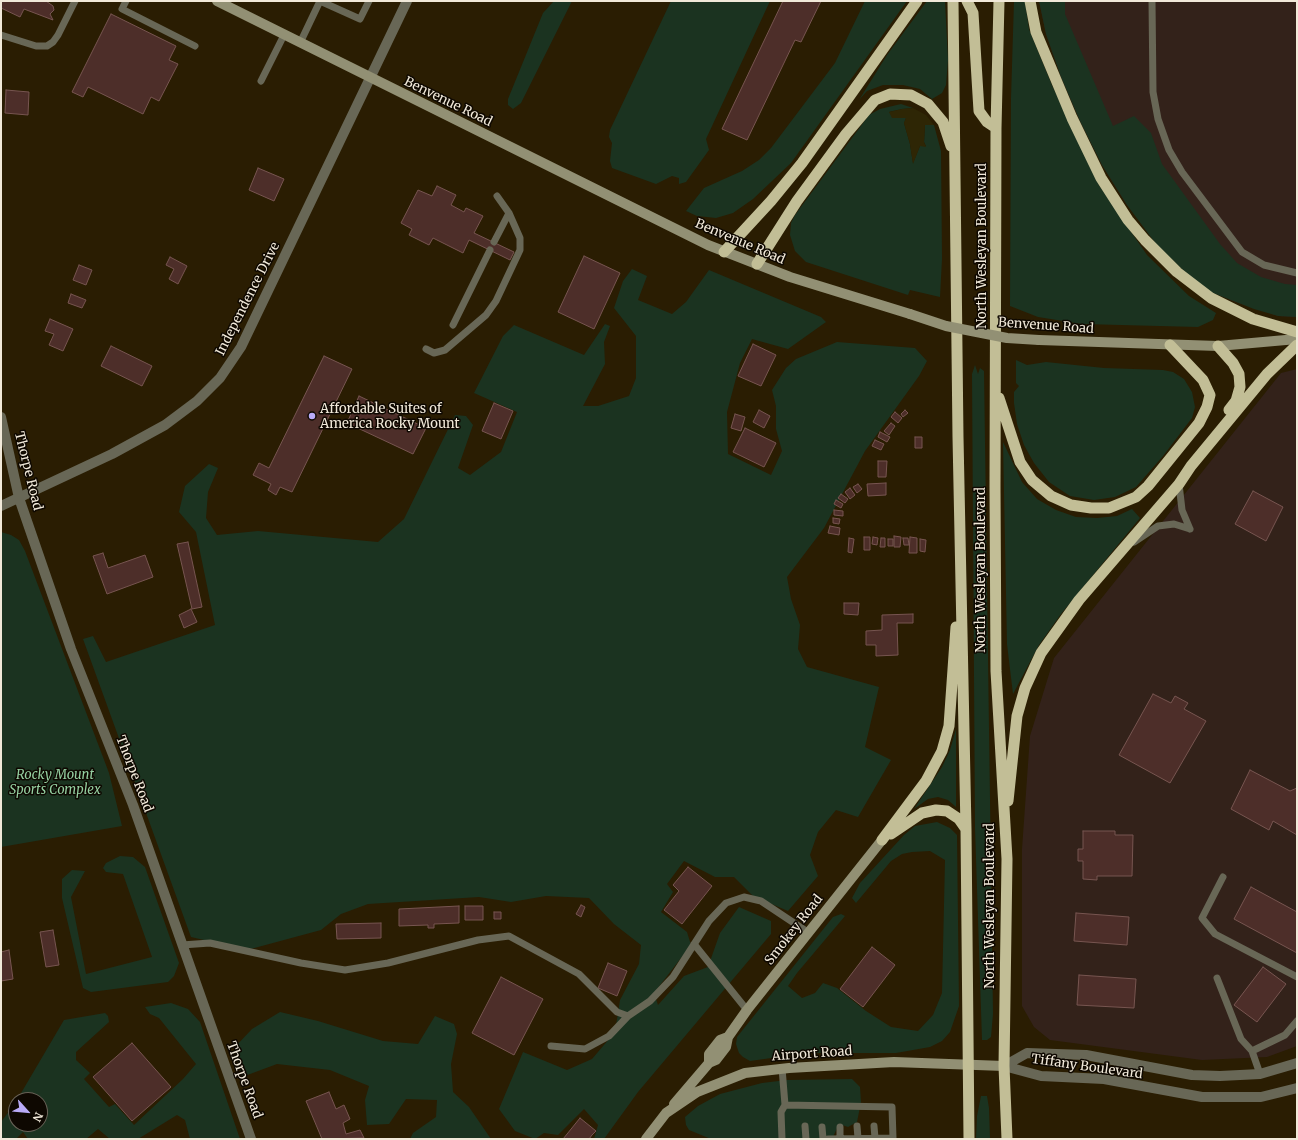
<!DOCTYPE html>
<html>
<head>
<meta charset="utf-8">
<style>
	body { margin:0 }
	#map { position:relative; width:1298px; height:1140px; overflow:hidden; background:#2a1d02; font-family:Merriweather,serif }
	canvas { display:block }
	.frame { position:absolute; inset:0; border:2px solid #f1e9d9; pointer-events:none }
	.north { position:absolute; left:8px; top:1092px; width:40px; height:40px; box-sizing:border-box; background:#0e0801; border:1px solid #696257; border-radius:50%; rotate:117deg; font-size:11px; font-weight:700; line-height:16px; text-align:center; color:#f1e9d9 }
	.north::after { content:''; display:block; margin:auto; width:14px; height:18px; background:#b9abf7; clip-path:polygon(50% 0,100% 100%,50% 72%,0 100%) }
</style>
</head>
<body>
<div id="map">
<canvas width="1298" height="1140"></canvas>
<div class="frame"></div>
<div class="north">N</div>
</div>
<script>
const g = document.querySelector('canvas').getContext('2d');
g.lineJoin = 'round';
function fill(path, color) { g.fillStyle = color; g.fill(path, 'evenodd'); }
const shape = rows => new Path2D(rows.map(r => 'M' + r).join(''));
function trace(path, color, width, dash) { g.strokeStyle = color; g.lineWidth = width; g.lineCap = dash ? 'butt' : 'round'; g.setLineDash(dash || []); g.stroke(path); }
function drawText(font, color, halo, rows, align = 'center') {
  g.font = font + ' Merriweather,serif'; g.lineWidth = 3; g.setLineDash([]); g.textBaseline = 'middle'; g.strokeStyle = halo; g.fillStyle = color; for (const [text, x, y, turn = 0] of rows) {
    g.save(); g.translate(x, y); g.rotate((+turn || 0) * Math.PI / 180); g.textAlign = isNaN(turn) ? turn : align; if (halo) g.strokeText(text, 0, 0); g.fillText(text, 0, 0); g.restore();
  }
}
fill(shape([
	[1039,1,1297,1,1297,317,1278,316,1230,300,1127,205,1102,165,1080,121,1061,77,1046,34],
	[1297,369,1297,1046,1267,1057,1202,1060,1050,1040,1034,1027,1022,1006,1022,849,1030,736,1054,658,1281,373]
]), '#33221a');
fill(shape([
	[554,1,572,1,521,103,513,109,508,105,508,99,543,13],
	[671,1,770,1,706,139,709,150,686,182,679,184,679,178,672,176,656,184,612,168,610,161,612,143,609,137,610,130],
	[865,1,907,1,791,163,753,199,733,213,716,218,697,216,686,211,704,188,742,171,759,160,771,148,835,63],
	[927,1,945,1,948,60,946,85,942,93,932,99,920,89,903,85,883,85,867,91,859,100,887,55],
	[1014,1,1025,1,1029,29,1052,85,1099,185,1147,255,1189,296,1216,313,1213,320,1198,327,1082,324,1038,317,1010,306,1011,98],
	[1039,1,1065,1,1065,14,1113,126,1134,116,1151,133,1162,164,1220,244,1237,263,1261,277,1285,284,1297,285,1297,317,1278,316,1254,309,1208,291,1187,274,1156,244,1127,205,1102,165,1080,121,1061,77,1046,34],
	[901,104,913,108,902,109,889,112,906,118,904,123,910,144,913,163,920,146,926,146,924,142,925,125,934,125,941,151,942,259,940,297,910,290,908,295,806,262,795,251,790,235,791,223,795,215,869,115,880,109],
	[632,269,647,276,638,300,672,314,686,302,709,270,821,317,826,322,788,349,752,339,740,363,727,412,728,454,771,475,782,451,776,429,776,406,772,390,786,368,796,359,837,342,915,348,927,361,919,376,865,451,824,528,787,577,791,599,800,625,798,649,807,667,879,687,865,747,891,760,858,817,836,810,818,832,810,855,818,876,788,911,753,896,734,877,715,877,684,861,667,884,673,892,661,912,687,932,691,945,654,993,658,1005,684,976,708,967,720,933,739,907,771,921,771,934,638,1092,604,1139,594,1139,598,1125,584,1109,558,1135,544,1133,535,1139,515,1131,499,1109,523,1052,567,1070,592,1059,615,1032,620,1000,639,964,641,945,614,924,589,898,546,896,511,902,479,897,368,904,341,914,321,930,247,950,191,937,83,639,93,636,106,662,215,625,196,532,179,512,185,486,209,464,218,468,208,492,206,518,217,535,258,531,378,542,404,519,455,415,466,416,473,425,458,468,470,475,501,452,517,412,474,393,503,336,514,325,584,355,605,324,610,326,604,342,605,364,583,406,598,406,629,396,636,378,636,336,614,308,623,281],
	[1016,360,1027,365,1046,362,1104,368,1163,370,1173,372,1184,379,1192,392,1195,407,1192,418,1163,456,1136,487,1115,497,1094,500,1070,496,1049,482,1034,463,1024,445,1017,424,1014,403,1014,392,1019,386,1016,383],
	[975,365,978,374,980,368,984,371,993,1014,991,1037,987,1040,982,1040,975,828,972,374],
	[1003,442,1022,482,1037,499,1056,510,1076,517,1097,518,1117,516,1132,509,1140,518,1061,614,1039,645,1013,694,1007,644],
	[1,532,11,535,19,540,25,551,109,773,122,826,1,847],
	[956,729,956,807,948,800,938,797,928,799,914,809,942,767,950,750],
	[937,822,950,828,957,835,959,1006,950,1032,942,1041,930,1047,896,1053,807,1053,750,1061,743,1057,739,1053,736,1044,737,1037,833,917,841,914,845,916,797,973,788,986,802,998,815,993,823,983,837,988,866,1011,891,1027,918,1031,933,1015,942,993,945,860,930,851,912,852,902,854,891,861,856,903,852,898,860,883,904,835,915,826],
	[120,856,133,857,145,867,179,963,174,976,168,982,91,992,83,988,62,898,62,879,72,870,85,871,71,897,86,974,152,957,123,874,106,872,103,868,106,863],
	[171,1003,188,1009,200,1022,240,1139,190,1139,185,1120,177,1115,138,1139,110,1139,98,1129,86,1139,28,1139,23,1132,16,1139,1,1139,1,1122,16,1102,16,1124,40,1124,40,1100,17,1100,64,1020,105,1013,108,1016,109,1022,76,1052,76,1060,90,1073,84,1079,109,1107,115,1104,134,1125,183,1079,196,1064,159,1018,150,1014,145,1007],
	[280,1012,318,1021,383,1041,418,1044,435,1016,454,1024,457,1034,451,1064,453,1092,469,1107,491,1139,410,1139,413,1133,436,1117,437,1100,406,1099,389,1124,367,1125,365,1100,369,1086,330,1070,277,1064,242,1077,234,1048,252,1029],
	[852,1079,860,1087,861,1102,857,1122,848,1127,839,1124,832,1139,711,1139,689,1130,686,1125,685,1117,698,1106,720,1094,762,1083,787,1080],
	[981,1096,987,1096,989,1108,990,1139,976,1139,977,1116]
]), '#1b3320');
fill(shape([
	[913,108,926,115,934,125,925,125,924,142,926,147,920,146,913,164,910,144,904,123,906,118,892,118,889,112,902,109]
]), '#2e2605');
const building = shape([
	[1,1,46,1,53,6,54,10,50,14,53,20,24,9,20,17,1,8,1,1],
	[783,1,821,1,801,42,795,40,747,140,722,129,783,1],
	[111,14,176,46,169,60,178,64,159,101,151,97,143,114,88,87,83,97,72,92,111,14],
	[6,90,29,92,28,115,5,113,6,90],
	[258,168,284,179,274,201,249,190,258,168],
	[437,186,456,195,451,205,464,212,466,208,483,216,474,233,514,252,510,260,469,240,463,253,433,238,429,245,409,235,412,229,401,223,418,190,432,196,437,186],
	[584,256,620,273,594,329,558,312,584,256],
	[170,257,187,266,178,284,169,279,174,269,166,265,170,257],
	[79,265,92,270,86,285,73,280,79,265],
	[71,294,86,300,82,308,68,303,71,294],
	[50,319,73,329,63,351,49,345,54,334,45,331,50,319],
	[753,344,776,355,761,386,738,376,753,344],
	[111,346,152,366,142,386,101,366,111,346],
	[324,356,352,369,292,492,280,487,276,495,268,490,271,484,253,475,259,463,269,468,324,356],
	[359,396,426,428,413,454,347,423,359,396],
	[494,403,513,411,501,439,482,431,494,403],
	[759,410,770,416,764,428,753,422,759,410],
	[905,410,908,413,903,417,901,414,905,410],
	[895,412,902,418,898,423,891,417,895,412],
	[735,414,745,417,741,431,731,428,735,414],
	[891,423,895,426,889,435,884,431,891,423],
	[745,428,776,443,764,467,733,452,745,428],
	[880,432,890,437,887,442,878,437,880,432],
	[915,437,922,437,922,448,915,448,915,437],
	[875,440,884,444,881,450,872,446,875,440],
	[878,461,887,461,886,477,878,477,878,461],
	[886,483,886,495,868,496,867,484,886,483],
	[858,484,862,489,857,493,853,487,858,484],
	[850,488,855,495,850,499,845,492,850,488],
	[1253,491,1283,507,1266,541,1235,524,1253,491],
	[841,494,848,499,845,503,838,498,841,494],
	[836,500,843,504,841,508,834,504,836,500],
	[834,510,843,511,843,516,834,515,834,510],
	[833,518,840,519,839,524,833,523,833,518],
	[830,526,840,528,839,535,828,533,830,526],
	[894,536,901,537,900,547,894,547,894,536],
	[864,537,870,537,870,550,864,550,864,537],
	[873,537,878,538,877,545,872,544,873,537],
	[910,537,917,538,917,553,909,553,910,537],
	[849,538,854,539,852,553,848,552,849,538],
	[881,538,885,538,885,547,880,547,881,538],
	[903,538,908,538,909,545,904,545,903,538],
	[888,539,893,539,893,546,888,546,888,539],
	[920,539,926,540,925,552,920,551,920,539],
	[188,542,202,607,192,609,177,544,188,542],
	[103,553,108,568,145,555,153,577,107,594,93,556,103,553],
	[844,603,859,603,858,615,844,614,844,603],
	[191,609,197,622,184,628,179,615,191,609],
	[913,614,913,623,897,623,898,655,876,656,876,645,866,645,866,631,882,630,882,615,913,614],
	[1153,694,1171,703,1175,696,1188,703,1184,709,1206,721,1170,783,1119,755,1153,694],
	[1250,770,1290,791,1297,788,1297,835,1273,821,1269,830,1231,809,1250,770],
	[1083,831,1115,831,1115,835,1133,835,1132,876,1097,876,1097,880,1083,879,1083,861,1078,861,1078,849,1083,849,1083,831],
	[688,867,712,886,682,924,664,910,679,891,673,885,688,867],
	[1251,887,1297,912,1297,953,1234,919,1251,887],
	[581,905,585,907,581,917,576,914,581,905],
	[459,906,459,923,434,924,434,928,428,928,428,925,399,926,399,909,459,906],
	[465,906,483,906,483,920,465,920,465,906],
	[494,912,501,912,501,919,494,919,494,912],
	[1076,913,1129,917,1127,945,1074,941,1076,913],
	[381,923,381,938,337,939,336,924,381,923],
	[53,930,59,965,46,967,40,932,53,930],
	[872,947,895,965,863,1007,840,989,872,947],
	[9,950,13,979,1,981,1,952,9,950],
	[608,963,627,971,617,996,598,988,608,963],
	[1263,967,1286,984,1257,1022,1234,1005,1263,967],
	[1079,975,1136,979,1134,1008,1077,1005,1079,975],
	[501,977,543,999,514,1055,472,1033,501,977],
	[132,1043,171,1087,132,1121,93,1077,132,1043],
	[329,1092,336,1109,344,1105,350,1119,343,1123,346,1134,360,1130,364,1138,322,1139,306,1101,329,1092],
	[580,1118,596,1131,592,1135,589,1139,563,1139,580,1118]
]);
fill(building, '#4d2e29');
trace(building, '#775550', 1);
trace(shape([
	[126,1,122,9,195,46],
	[320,1,360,19,369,1],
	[1152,1,1153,92,1158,119,1169,150,1182,172,1242,252,1264,265,1297,273],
	[1,35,36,46,47,46,53,42,58,35,75,1],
	[300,43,320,1],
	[261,81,284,35],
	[494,242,509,213],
	[453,325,490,250],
	[426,349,434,353,445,350,486,315,496,301,520,250,520,238,509,213,497,196],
	[1179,484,1182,510,1190,529],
	[1134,542,1158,526,1174,524,1190,529],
	[1223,877,1202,918,1215,934,1297,977],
	[694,944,747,1010],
	[182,945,210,943,301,963,345,970,388,963,478,940,509,936,579,974,617,1012,628,1016,650,1001,673,977,709,921,726,903,744,897,761,901,809,933],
	[1217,978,1241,1039,1252,1051],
	[551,1046,585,1049,609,1036,628,1016],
	[1260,1074,1252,1051,1285,1035,1297,1021],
	[785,1105,892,1107,893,1138,828,1139],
	[805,1126,806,1139],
	[857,1126,858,1138],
	[874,1126,875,1138],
	[822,1127,823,1139],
	[840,1127,840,1139],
	[782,1139,781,1112,785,1105,782,1068]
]), '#686756', 7);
trace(shape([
	[1,417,19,498,71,649,133,805,251,1139],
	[1,506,112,454,165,425,197,401,220,378,241,347,407,1],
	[1004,1066,1027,1053,1086,1055,1192,1075,1220,1076,1260,1074,1297,1063],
	[1004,1066,1041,1076,1104,1079,1202,1097,1261,1097,1297,1088]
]), '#686756', 10);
trace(shape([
	[217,1,708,245,790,277,910,314],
	[1039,340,1218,346,1297,339],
	[709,1063,709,1054,720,1040,728,1037],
	[674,1104,709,1063,716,1060,726,1047,728,1037,747,1010,882,840],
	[646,1139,666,1113,697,1092,745,1073,789,1068,894,1062,1004,1066]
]), '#929074', 10);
trace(shape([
	[953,1,958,437,966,829,969,1139],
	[967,1,973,13,979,111,987,122,996,128],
	[999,1,996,128,995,487,996,671,1007,859,1004,1066,1007,1139],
	[1030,1,1036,32,1072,118,1101,178,1128,220,1145,240,1177,272,1211,298,1253,319,1297,332],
	[724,252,771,201,802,163,917,1],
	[757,264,797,201,846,134,875,100,890,94,911,95,928,104,943,122,951,146],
	[1218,346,1233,363,1239,374,1240,387,1236,401,1229,410],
	[999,398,1020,462,1032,480,1051,496,1071,505,1091,508,1109,508,1136,497,1148,486,1199,423,1207,407,1210,395,1203,380,1170,345],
	[1008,801,1017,716,1025,688,1041,653,1079,600,1179,484,1191,466,1267,374,1297,345],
	[891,834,922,813,936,810,947,811,959,819,966,829],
	[882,840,926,781,942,751,949,726,956,627]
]), '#c2be96', 11);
trace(shape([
	[910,314,946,326,1007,338,1039,340]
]), '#929074', 10);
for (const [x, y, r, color] of [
	[312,416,4,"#b9abf7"]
]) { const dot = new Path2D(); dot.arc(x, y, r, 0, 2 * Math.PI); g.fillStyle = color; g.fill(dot); trace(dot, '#0e0801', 1.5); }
drawText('13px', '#f1e9d9', '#0e0801', [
	["Benvenue Road",448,102,26],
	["Benvenue Road",740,242,23],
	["North Wesleyan Boulevard",982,246,-90],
	["Independence Drive",248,299,-63],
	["Benvenue Road",1046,326,4],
	["Thorpe Road",28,471,76],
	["North Wesleyan Boulevard",981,570,-90],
	["Thorpe Road",134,774,69],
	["North Wesleyan Boulevard",990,906,-90],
	["Smokey Road",794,930,-52],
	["Airport Road",812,1054,-4],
	["Tiffany Boulevard",1087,1067,8],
	["Thorpe Road",244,1080,70]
]);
drawText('13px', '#f1e9d9', '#0e0801', [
	["Affordable Suites of",320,409],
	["America Rocky Mount",320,424]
], 'left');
drawText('italic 13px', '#95d0a1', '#0e0801', [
	["Rocky Mount",55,775],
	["Sports Complex",55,790]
]);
</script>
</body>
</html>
